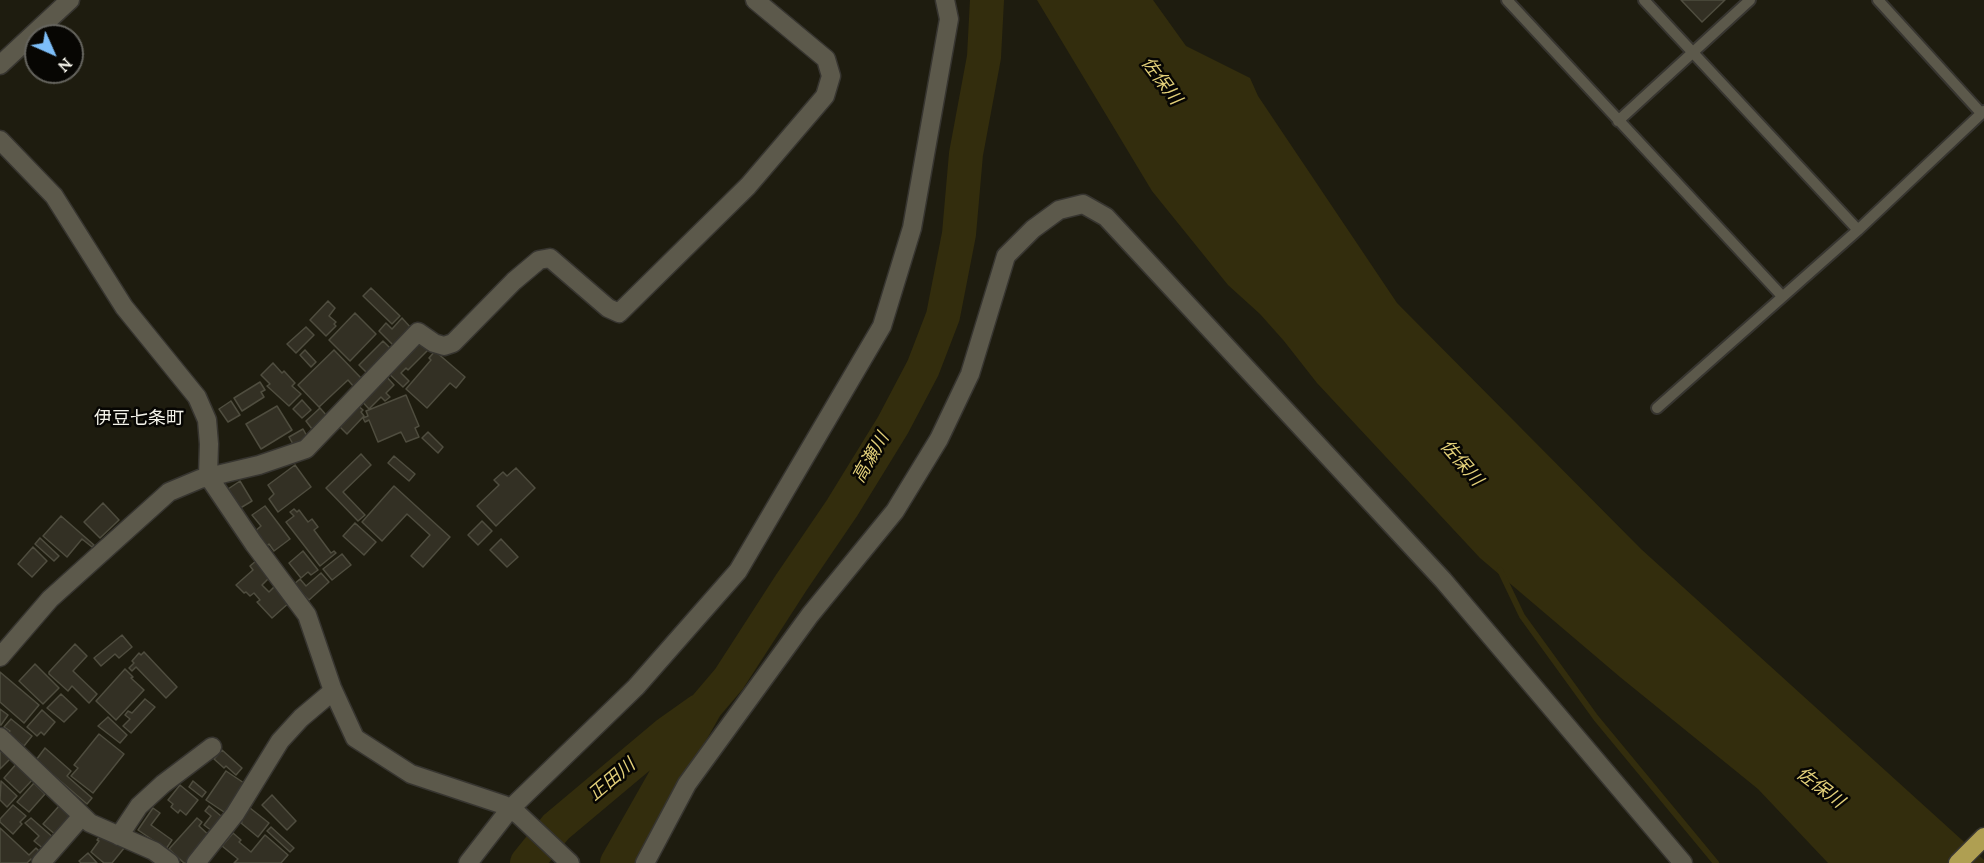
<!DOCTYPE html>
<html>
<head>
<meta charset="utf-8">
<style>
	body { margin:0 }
	#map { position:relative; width:1984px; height:863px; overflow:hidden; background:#1e1c0f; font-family:Lora,serif }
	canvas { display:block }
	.north { position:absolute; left:24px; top:24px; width:60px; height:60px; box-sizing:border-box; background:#070603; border:2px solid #66655f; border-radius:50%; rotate:135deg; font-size:16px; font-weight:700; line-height:24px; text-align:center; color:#f4f3ea }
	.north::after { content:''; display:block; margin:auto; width:21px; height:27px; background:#7dbef9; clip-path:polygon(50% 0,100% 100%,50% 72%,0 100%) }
</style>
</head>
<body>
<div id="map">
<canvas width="1984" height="863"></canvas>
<div class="north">N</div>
</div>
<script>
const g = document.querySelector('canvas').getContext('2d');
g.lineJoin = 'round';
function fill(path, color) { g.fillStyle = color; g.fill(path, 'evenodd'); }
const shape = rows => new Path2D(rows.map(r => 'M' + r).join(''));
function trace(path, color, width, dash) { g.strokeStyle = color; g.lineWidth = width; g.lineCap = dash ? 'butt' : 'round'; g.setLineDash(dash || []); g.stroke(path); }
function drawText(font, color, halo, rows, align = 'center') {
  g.font = font + ' Lora,"Noto Sans JP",serif'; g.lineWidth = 5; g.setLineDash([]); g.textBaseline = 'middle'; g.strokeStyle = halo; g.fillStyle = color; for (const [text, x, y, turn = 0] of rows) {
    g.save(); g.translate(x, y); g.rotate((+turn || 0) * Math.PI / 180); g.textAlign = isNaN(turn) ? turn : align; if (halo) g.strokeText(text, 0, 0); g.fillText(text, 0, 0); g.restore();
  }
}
fill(shape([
	[1037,0,1153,0,1186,46,1250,78,1258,96,1397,303,1641,549,1984,860,1984,863,1828,863,1758,789,1620,677,1480,558,1317,383,1284,341,1260,314,1228,285,1152,191]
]), '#332d0d');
trace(shape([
	[1500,570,1522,616,1596,718,1716,863]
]), '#332d0d', 6);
trace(shape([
	[527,863,556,827,668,733,699,711],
	[617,863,706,706,729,679,791,583,842,508,893,425,923,368,943,316,959,234,966,154,984,57,987,0]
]), '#332d0d', 34);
const building = shape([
	[1681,0,1725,0,1702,22,1681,0],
	[371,288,400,316,392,324,363,296,371,288],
	[328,301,335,308,329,316,336,322,334,324,336,326,326,336,310,320,328,301],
	[355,313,376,334,350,361,329,340,355,313],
	[402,318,412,329,394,346,379,331,386,323,392,329,402,318],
	[306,327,314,335,296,353,287,344,306,327],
	[417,340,428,350,408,370,406,368,401,373,409,381,403,387,387,372,417,340],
	[383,341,391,349,368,374,359,365,383,341],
	[305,350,316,362,311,367,300,355,305,350],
	[334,350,362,379,354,387,348,380,319,407,298,385,334,350],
	[435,351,465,377,456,388,450,383,427,408,406,389,431,360,429,358,435,351],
	[273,363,282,373,284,371,295,383,292,386,301,394,289,406,267,386,270,384,261,375,273,363],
	[385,375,394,385,386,393,390,397,385,401,381,397,369,409,359,398,385,375],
	[260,382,265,390,261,392,264,397,242,411,234,398,260,382],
	[406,395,419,426,415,428,419,437,406,442,401,432,378,442,369,420,365,422,363,418,368,416,366,411,406,395],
	[302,400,311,410,302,418,293,409,302,400],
	[231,401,240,415,228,422,219,409,231,401],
	[355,403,363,410,361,412,364,416,347,434,336,423,355,403],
	[277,406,292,430,261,449,246,424,277,406],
	[320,408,327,416,312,429,306,421,320,408],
	[303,429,308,438,294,446,289,437,303,429],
	[428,432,443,447,438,453,422,438,428,432],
	[361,454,371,465,343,492,365,515,358,521,326,488,361,454],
	[394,456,415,474,409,481,388,463,394,456],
	[295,465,311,487,278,512,269,499,274,494,268,485,295,465],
	[516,468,535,488,496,526,477,506,499,485,494,480,503,472,507,476,516,468],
	[240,481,252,501,237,510,225,491,240,481],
	[394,486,450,537,423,567,411,556,430,535,407,514,382,541,362,522,394,486],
	[103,503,119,520,100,538,84,522,103,503],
	[265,506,290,539,274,551,269,544,266,547,254,532,261,526,252,515,265,506],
	[294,509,297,512,299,510,308,522,312,519,318,527,314,530,331,553,334,551,336,553,320,566,286,522,294,516,290,512,294,509],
	[61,516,94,545,92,547,82,539,67,557,43,536,61,516],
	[482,521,492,531,478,545,468,535,482,521],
	[355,523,376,542,364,555,343,536,355,523],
	[40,538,59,556,54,561,35,544,40,538],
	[501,539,518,557,507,567,490,550,501,539],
	[33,547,47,561,32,577,18,564,33,547],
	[303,551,318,570,311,575,308,572,301,578,289,563,303,551],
	[342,554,351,565,332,580,323,569,342,554],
	[257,560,271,576,262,585,269,592,276,585,291,601,272,618,257,602,260,600,254,593,250,596,246,592,244,593,236,585,253,570,250,566,257,560],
	[321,573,329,582,309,600,293,585,300,579,306,586,321,573],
	[122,635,132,647,119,658,115,654,101,666,94,658,122,635],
	[75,644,87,656,73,671,97,694,89,703,72,686,68,691,49,674,49,672,75,644],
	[144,652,177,687,166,698,136,667,132,671,129,668,134,663,132,661,139,653,141,655,144,652],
	[35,664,59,688,43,704,19,681,35,664],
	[125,669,133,677,131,678,144,690,116,720,96,701,125,669],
	[0,672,39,705,24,723,0,702,0,672],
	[61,694,77,709,64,722,47,708,61,694],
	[145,699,155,707,131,733,123,726,130,719,125,715,128,711,132,713,145,699],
	[0,709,8,715,1,725,0,725,0,709],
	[42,710,55,722,44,735,41,732,37,736,27,727,42,710],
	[108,717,127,735,120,743,98,726,108,717],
	[11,719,32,736,24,746,8,733,10,731,4,727,11,719],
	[99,734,124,754,93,793,71,776,78,768,74,765,99,734],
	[45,748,71,771,67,776,92,798,87,804,36,760,45,748],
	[0,749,10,759,0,769,0,749],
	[222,750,242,768,236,775,226,766,224,768,214,759,222,750],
	[18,762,35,777,20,793,4,778,18,762],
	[226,771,247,785,227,814,206,800,226,771],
	[1,781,17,796,7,807,0,800,1,781],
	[193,781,206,792,202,797,189,787,193,781],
	[34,783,45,794,29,812,17,802,34,783],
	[180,785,198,800,186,815,180,810,178,813,171,807,173,804,168,800,180,785],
	[272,795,296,821,287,830,262,805,272,795],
	[13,805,26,816,20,822,22,824,13,834,0,822,0,819,13,805],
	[59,806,73,818,57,836,43,824,59,806],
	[209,806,227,821,216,834,204,825,211,816,205,811,209,806],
	[153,808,160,813,151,825,172,840,166,849,138,830,153,808],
	[250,808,269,823,258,837,241,823,242,822,240,820,250,808],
	[31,818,55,839,45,850,34,841,39,836,25,823,31,818],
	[197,818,202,822,199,826,212,838,191,863,184,863,169,849,197,818],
	[271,827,294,848,290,852,267,831,271,827],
	[0,828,29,855,36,848,43,855,35,863,31,859,27,863,0,863,0,828],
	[105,830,125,847,112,863,104,863,91,852,99,841,97,840,105,830],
	[233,833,241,840,239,842,251,852,265,835,288,855,281,863,234,863,238,859,222,846,233,833],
	[88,853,97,863,81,863,79,861,88,853]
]);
fill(building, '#333024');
trace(building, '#4f4d3f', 1.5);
const lane = shape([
	[1507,0,1782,296],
	[1644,0,1858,230],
	[1878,0,1981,113],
	[1618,121,1750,0],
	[1657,408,1858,230,1984,111]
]);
const street = shape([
	[0,65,70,0],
	[0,140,54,196,124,307,197,397,207,420,209,444,208,476,254,544,307,615,332,688,355,738,411,774,504,805,519,815,570,863],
	[0,657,50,599,169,492,200,479,259,465,306,449,418,332,434,343,444,346,453,343,514,281,539,260,550,258,608,308,619,313,748,186,825,96,831,76,826,59,755,0],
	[0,737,90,823,154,851,170,863],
	[119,836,139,806,163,784,212,747],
	[41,863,82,816],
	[196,863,235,814,280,741,301,718,333,691],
	[468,863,510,809,636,687,738,571,882,326,912,228,949,19,945,0],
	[645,863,687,784,810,615,895,511,939,439,970,374,1006,256,1033,229,1059,210,1083,204,1106,217,1443,580,1683,863]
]);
const highway = shape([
	[1958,863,1984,837]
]);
trace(lane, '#373530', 14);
trace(street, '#373530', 21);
trace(highway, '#373530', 21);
trace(lane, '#5c594b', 10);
trace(street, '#5c594b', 18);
trace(highway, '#af9f52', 18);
drawText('italic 18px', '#e3d079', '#070603', [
	["佐保川",1161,81,53],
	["高瀬川",871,458,-60],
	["佐保川",1461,463,49],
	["正田川",612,780,-40],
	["佐保川",1820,788,37]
]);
drawText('18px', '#f4f3ea', '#070603', [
	["伊豆七条町",139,419]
]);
</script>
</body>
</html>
